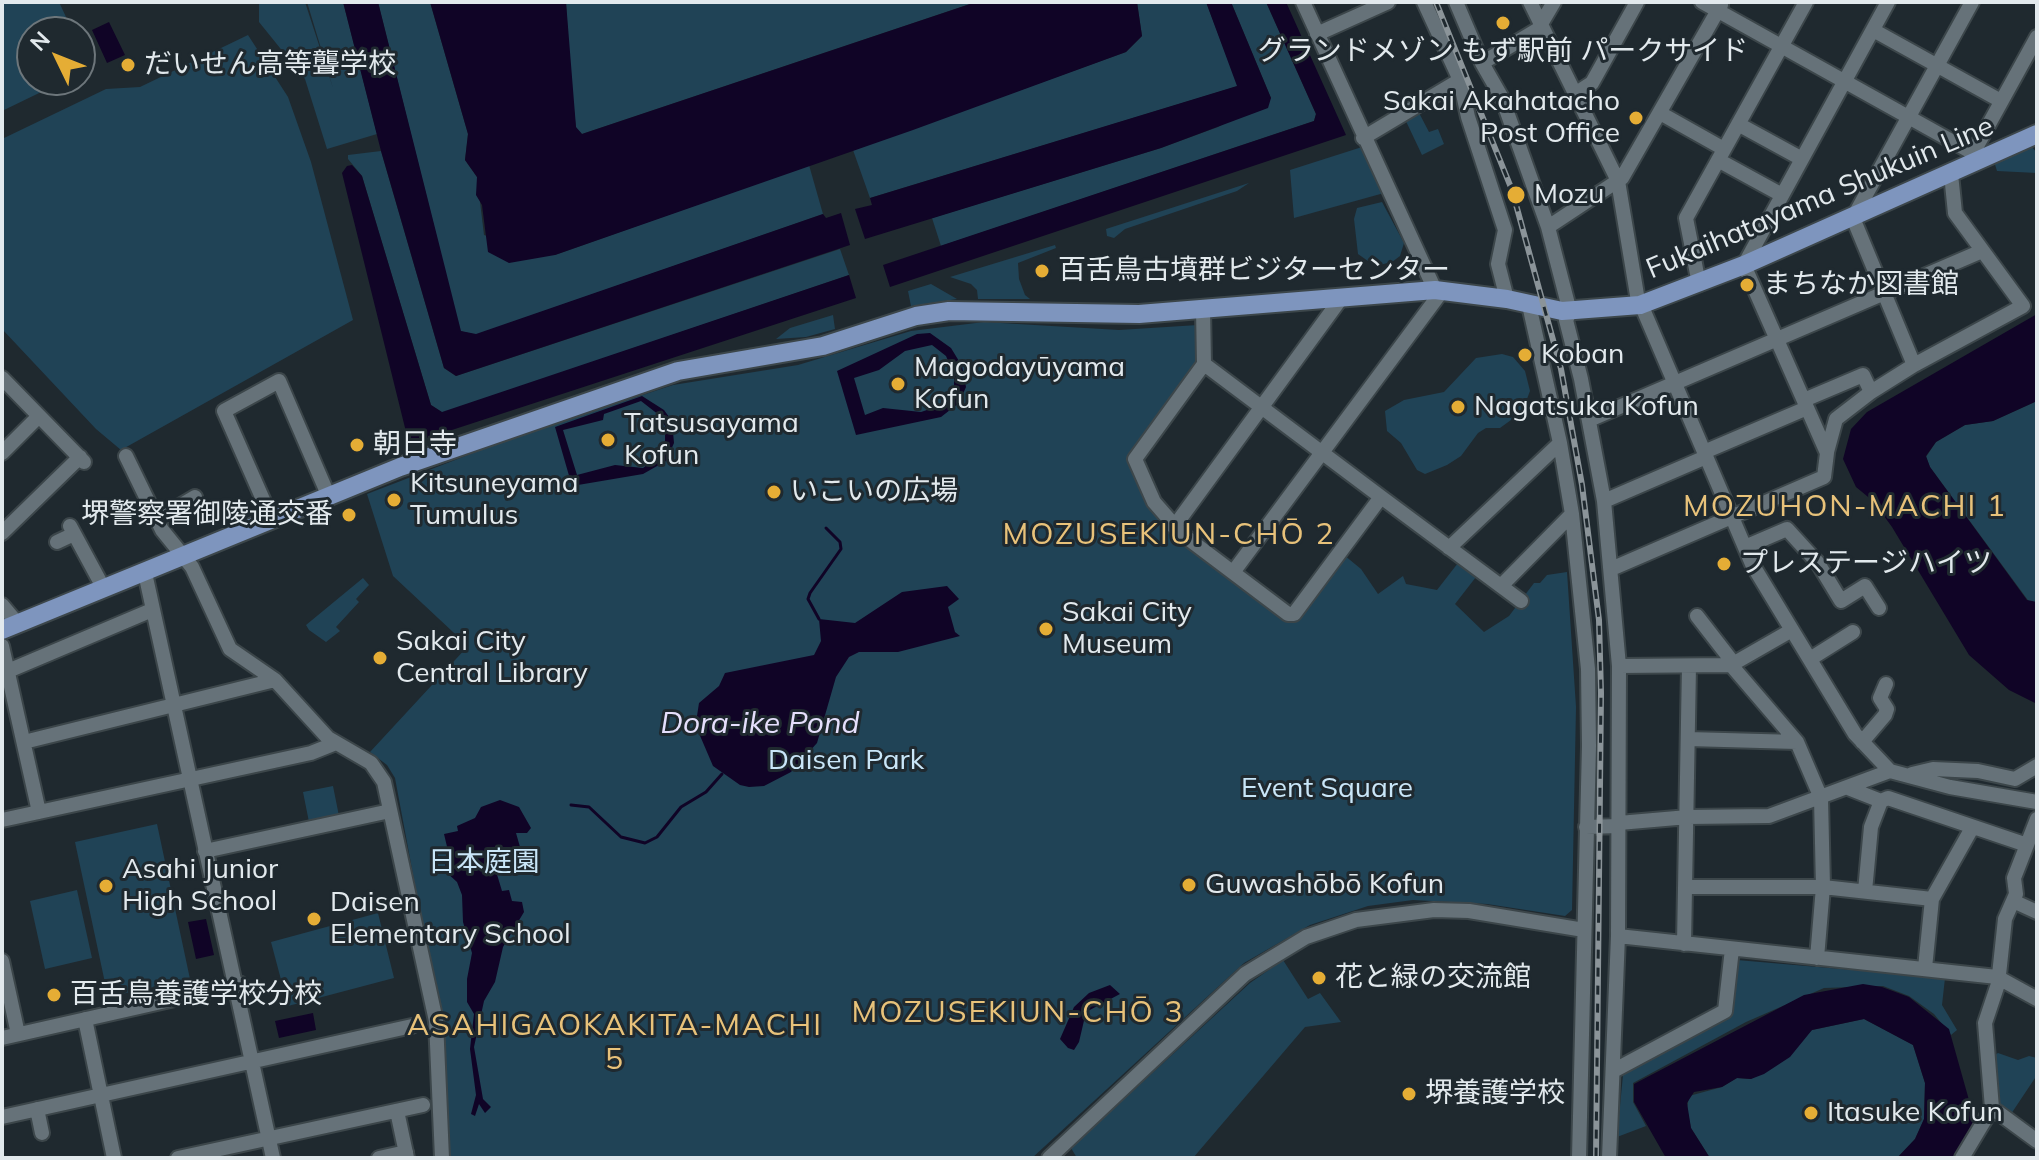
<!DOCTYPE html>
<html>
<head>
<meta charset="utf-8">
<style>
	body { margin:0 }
	#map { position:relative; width:2039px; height:1160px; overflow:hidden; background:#1f292f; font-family:Mulish,sans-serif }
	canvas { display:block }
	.frame { position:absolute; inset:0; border:4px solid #e2e9ed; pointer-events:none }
	.north { position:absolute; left:16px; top:16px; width:80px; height:80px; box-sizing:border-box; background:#1f292f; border:2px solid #6d767b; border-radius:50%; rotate:313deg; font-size:22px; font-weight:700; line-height:32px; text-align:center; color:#e2e9ed }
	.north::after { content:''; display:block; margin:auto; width:28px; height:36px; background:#e5ad35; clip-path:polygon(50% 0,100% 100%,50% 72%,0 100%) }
</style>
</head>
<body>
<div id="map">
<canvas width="2039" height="1160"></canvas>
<div class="frame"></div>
<div class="north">N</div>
</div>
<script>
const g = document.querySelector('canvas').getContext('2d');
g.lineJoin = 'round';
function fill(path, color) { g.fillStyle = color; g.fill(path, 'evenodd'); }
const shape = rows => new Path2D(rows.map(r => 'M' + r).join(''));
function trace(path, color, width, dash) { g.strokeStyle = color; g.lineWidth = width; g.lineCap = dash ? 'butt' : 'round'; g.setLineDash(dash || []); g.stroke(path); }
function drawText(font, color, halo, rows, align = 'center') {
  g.font = font + ' Mulish,"Noto Sans JP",sans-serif'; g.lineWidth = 6; g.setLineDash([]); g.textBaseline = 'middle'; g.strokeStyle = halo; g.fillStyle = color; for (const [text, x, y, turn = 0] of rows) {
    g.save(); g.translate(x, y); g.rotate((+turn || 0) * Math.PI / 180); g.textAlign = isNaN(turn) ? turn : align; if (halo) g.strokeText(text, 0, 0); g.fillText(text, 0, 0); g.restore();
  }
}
fill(shape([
	[8,2,59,2,73,32,32,32,32,80,66,80,2,111,2,5],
	[259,2,305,2,333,88,307,2,343,2,377,134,327,149,305,79,259,22],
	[378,2,430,2,468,134,465,160,477,177,484,235,555,255,809,165,823,214,476,335,460,331],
	[566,2,976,2,582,134,576,128,570,75],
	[1137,2,1206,2,1238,86,870,198,853,150,1126,52,1142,36],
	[1231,2,1266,2,1316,114,1314,121,941,246,932,218,1161,148,1218,127,1271,98],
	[248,35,288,97,311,162,353,320,121,450,96,429,2,329,2,139,106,89,140,87],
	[1417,109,1429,132,1438,129,1444,144,1422,155,1404,117],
	[2031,146,2037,153,2037,173,1997,171,1993,158],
	[1362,147,1384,193,1294,218,1290,170],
	[381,151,444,368,456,376,840,249,849,275,443,413,431,405,362,176,348,159,348,155],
	[1249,183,1237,191,1125,229,1114,238,1107,236,1106,229],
	[1382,202,1404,243,1400,256,1392,262,1375,266,1358,254,1354,219,1357,208],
	[1055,245,1056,248,1018,263,1019,279,1025,295,1030,299,978,299,977,290,971,284,950,277],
	[931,284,957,299,911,306,908,291],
	[833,315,835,329,806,337,776,339,790,328],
	[984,322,1119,330,1198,325,1199,362,1129,460,1130,465,1161,522,1203,559,1293,620,1344,555,1361,569,1378,594,1403,576,1406,584,1437,590,1458,563,1476,577,1455,604,1484,632,1509,616,1534,583,1540,583,1547,575,1567,572,1576,707,1572,910,1565,916,1487,904,1413,900,1368,906,1310,925,1244,963,1032,1158,446,1158,440,1019,395,778,387,765,370,752,468,646,393,576,367,494,512,438,673,385,798,365,911,331],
	[1502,354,1513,357,1525,371,1530,391,1522,412,1500,428,1486,428,1478,433,1461,456,1447,465,1425,474,1417,470,1401,443,1387,431,1385,411,1404,400,1444,392,1476,358],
	[2037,401,2037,602,2030,603,1930,467,1926,457,1936,442,1965,425,1993,421],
	[363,578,369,585,356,599,359,602,336,627,340,631,326,642,309,630,306,625],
	[333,786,339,816,309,822,303,792],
	[157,824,190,979,108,997,75,842],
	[77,890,92,958,45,969,30,901],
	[378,913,394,978,288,1006,271,942],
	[1283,960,1308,999,1320,993,1341,1022,1305,1027,1193,1158,1077,1158,1071,1148,1250,983],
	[1737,960,1945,978,1942,1005,1957,1030,1951,1035,1934,1014,1909,996,1883,986,1824,988,1746,1022,1633,1083,1633,1102,1646,1126,1617,1137,1623,1075,1727,1016],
	[1864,1019,1913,1045,1925,1083,1924,1119,1915,1139,1897,1158,1710,1158,1691,1128,1687,1109,1689,1096,1722,1087,1737,1078,1751,1079,1812,1030],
	[1998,1053,2018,1060,2029,1056,2037,1058,2037,1075,2011,1114,1999,1105,1993,1056]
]), '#204356');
fill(shape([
	[343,2,378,2,461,331,476,334,823,214,826,218,841,213,850,245,456,376,444,368,381,151],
	[430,2,566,2,576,127,582,134,976,2,1137,2,1142,36,1126,52,913,130,555,255,509,263,488,252,482,205,476,195,477,177,465,160,468,134],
	[1206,2,1231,2,1271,98,1268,108,1161,148,865,239,855,209,872,205,870,198,1237,86],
	[1266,2,1286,2,1346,135,890,287,883,265,1314,121,1316,114],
	[109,22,125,55,107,63,92,30],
	[352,165,362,176,431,405,442,412,849,275,856,298,409,444,342,173,347,166],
	[2037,314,2037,401,1993,421,1965,425,1936,442,1926,456,1930,467,2027,600,2037,602,2037,704,2009,690,1969,655,1892,527,1873,501,1856,487,1843,459,1851,429,1867,412],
	[930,333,951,348,962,366,966,387,959,403,941,417,856,435,837,371,917,334],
	[932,345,946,356,954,375,954,388,945,404,921,412,883,408,865,415,854,378,879,370,905,351],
	[642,396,664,410,672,421,674,443,666,461,643,474,572,486,555,427],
	[641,401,659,415,665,426,665,444,661,454,643,468,615,465,577,475,563,430,603,420,604,414],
	[947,586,959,599,948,607,955,632,960,636,898,652,859,652,849,657,836,677,817,743,791,772,764,786,749,787,740,785,713,766,698,731,697,716,699,703,719,686,725,673,814,655,821,641,819,619,855,623,902,592],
	[500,800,519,807,531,828,527,833,516,833,520,847,492,858,502,891,509,890,512,901,522,902,524,912,503,947,495,982,484,1001,474,1047,483,1099,491,1107,485,1113,479,1104,475,1116,471,1114,476,1095,470,1049,474,1014,467,1002,467,979,472,953,463,922,462,895,457,882,446,872,445,857,449,855,444,834,458,831,457,826,475,818,481,807],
	[206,919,214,955,196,959,188,922],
	[1863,984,1882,987,1909,997,1949,1029,1976,1125,1955,1158,1897,1158,1915,1139,1924,1119,1925,1083,1913,1045,1864,1019,1812,1030,1790,1057,1764,1074,1751,1079,1737,1078,1722,1087,1694,1092,1687,1103,1691,1128,1710,1158,1666,1158,1634,1102,1634,1084,1804,995],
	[1110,985,1120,994,1086,1012,1079,1042,1074,1050,1068,1048,1060,1039,1074,1007,1089,993],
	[313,1013,316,1030,279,1038,275,1021]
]), '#100426');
trace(shape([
	[819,619,808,599,810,593,841,549,840,542,826,528],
	[571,805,589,807,621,837,645,843,657,837,681,807,706,792,722,774]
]), '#100426', 3);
const minor = shape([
	[1303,2,1435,290],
	[1424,2,1460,80,1468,117,1505,230,1498,264,1507,299],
	[1456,2,1482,63,1502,98,1548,227,1570,312,1566,320,1581,379,1604,501,1619,666,1618,936,1609,1158],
	[1530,2,1618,181,1637,295,1752,564,1855,734,1890,771,1950,787,2037,802],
	[1702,2,1973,153],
	[1541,24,1554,2],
	[1873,30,2001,101],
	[1317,34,1388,2],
	[1482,63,1542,27],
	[1575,94,1592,83,1637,2],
	[1660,113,1724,149],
	[1738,124,1802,159],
	[1363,138,1460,80],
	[1718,160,1782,195],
	[1975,160,1973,153,2037,37],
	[1548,227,1622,178,1721,5],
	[1699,284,1686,218,1806,2],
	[1529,305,1560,443,1572,514,1588,669,1589,746,1579,1158],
	[1203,309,1204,364,1135,459,1154,502,1182,534,1288,614,1294,614,1381,497,1521,601],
	[1204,364,1381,497],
	[1914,365,2023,306,1955,213,1951,174],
	[2,378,84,462],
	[1804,400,1863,375,1871,392,1914,365,1853,218,1972,2],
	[1589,420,1982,251],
	[1704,452,1807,408],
	[1827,452,1836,419,1871,392],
	[2,453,39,416],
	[126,456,162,530,192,567,230,649,275,680,328,738,371,763,384,782,436,1021,442,1158],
	[1604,501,1706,457],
	[156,520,195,497],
	[272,520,224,411,279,381,329,497],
	[70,526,104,589],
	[1174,527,1342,297],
	[2,533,80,457],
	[57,542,74,534],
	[1745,547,1787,529,1818,563,1841,601,1865,586,1879,608],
	[1449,548,1560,443],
	[1611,569,1824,477,1827,453,1744,265,1888,2],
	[1234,571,1442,291],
	[145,573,273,1158],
	[1502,585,1572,514],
	[2,605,18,624],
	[1697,616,1735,665],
	[2,646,39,812],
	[1810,659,1853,632],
	[1731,665,1792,630],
	[1619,666,1731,665,1797,742,1821,798,1823,887,1817,958],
	[8,671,152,610],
	[1688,739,1797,742],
	[24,742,275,680],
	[1862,742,1885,715,1887,709,1880,698,1886,684],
	[1912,774,1933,769,1978,771,2015,779,2037,766],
	[1848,788,1881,801,1871,827,1865,891],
	[1881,801,1888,798,2027,845],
	[2,820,311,753,336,743],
	[1619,823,1688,817,1769,816,1890,771],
	[1586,827,1619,826],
	[205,851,390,811],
	[1687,887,1823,887,1932,899],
	[2013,901,2037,912],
	[1618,936,1997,977,2037,999],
	[1684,944,1689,666],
	[2,961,18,1034],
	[1925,968,1932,899,1972,828],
	[85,1019,114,1158],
	[2,1038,241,984],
	[1613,1071,1725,1011,1732,949],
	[1992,1108,2037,1141],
	[37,1109,42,1133],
	[397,1111,407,1158],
	[2,1117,412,1026],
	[178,1158,423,1105],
	[379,1158,406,1152],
	[1049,1158,1245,974,1306,937,1356,920,1434,910,1469,911,1584,930],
	[1962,1158,1992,1108,1985,1023,1998,984,2005,919,2016,894,2014,878,2037,819]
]);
const major = shape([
	[2,630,400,467,678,371,823,346,916,316,949,311,1139,314,1435,290,1507,299,1562,311,1640,305,1744,265,2037,134]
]);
trace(minor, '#3c464a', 18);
trace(major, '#3c464a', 22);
trace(minor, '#667279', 14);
trace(major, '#7e95be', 18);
const rail = shape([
	[1436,2,1512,190,1561,369,1582,485,1599,620,1601,693,1596,1158]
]);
trace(rail, '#8b9499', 6);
trace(rail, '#1f292f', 3, [9]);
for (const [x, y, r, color] of [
	[1503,23,8,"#e5ad35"],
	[128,65,8,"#e5ad35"],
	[1636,118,8,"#e5ad35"],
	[1516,195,10,"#e5ad35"],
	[1042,271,8,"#e5ad35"],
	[1747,285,8,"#e5ad35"],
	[1525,355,8,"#e5ad35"],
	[898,384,8,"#e5ad35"],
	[1458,407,8,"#e5ad35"],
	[608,440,8,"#e5ad35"],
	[357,445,8,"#e5ad35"],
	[774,492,8,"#e5ad35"],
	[394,500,8,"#e5ad35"],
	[349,515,8,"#e5ad35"],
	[1724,564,8,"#e5ad35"],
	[1046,629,8,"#e5ad35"],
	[380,658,8,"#e5ad35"],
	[1189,885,8,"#e5ad35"],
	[106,886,8,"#e5ad35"],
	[314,919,8,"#e5ad35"],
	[1319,978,8,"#e5ad35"],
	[54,995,8,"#e5ad35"],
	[1409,1094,8,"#e5ad35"],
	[1811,1113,8,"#e5ad35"]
]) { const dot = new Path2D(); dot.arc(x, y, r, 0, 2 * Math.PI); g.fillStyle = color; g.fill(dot); trace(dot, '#1f292f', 3); }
drawText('28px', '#e2e9ed', '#1f292f', [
	["グランドメゾン もず駅前 パークサイド",1503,52,"center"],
	["だいせん高等聾学校",144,65],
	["Sakai Akahatacho",1620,102,"right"],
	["Post Office",1620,134,"right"],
	["Mozu",1534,195],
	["百舌鳥古墳群ビジターセンター",1058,271],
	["まちなか図書館",1763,285],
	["Koban",1541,355],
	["Magodayūyama",914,368],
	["Kofun",914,400],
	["Nagatsuka Kofun",1474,407],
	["Tatsusayama",624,424],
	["Kofun",624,456],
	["朝日寺",373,445],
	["Kitsuneyama",410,484],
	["Tumulus",410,516],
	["いこいの広場",790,492],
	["堺警察署御陵通交番",333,515,"right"],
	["プレステージハイツ",1740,564],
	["Sakai City",1062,613],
	["Museum",1062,645],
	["Sakai City",396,642],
	["Central Library",396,674],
	["Asahi Junior",122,870],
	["High School",122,902],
	["Guwashōbō Kofun",1205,885],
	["Daisen",330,903],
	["Elementary School",330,935],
	["花と緑の交流館",1335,978],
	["百舌鳥養護学校分校",70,995],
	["堺養護学校",1425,1094],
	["Itasuke Kofun",1827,1113]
], 'left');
drawText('28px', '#e2e9ed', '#1f292f', [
	["Fukaihatayama Shukuin Line",1820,198,-23]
]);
drawText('28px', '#c9e6f8', '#1f292f', [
	["Daisen Park",846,761],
	["Event Square",1327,789],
	["日本庭園",484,863]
]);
g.letterSpacing = '2px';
drawText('30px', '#e8c27a', '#1f292f', [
	["MOZUHON-MACHI 1",1845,507],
	["MOZUSEKIUN-CHŌ 2",1169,535],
	["MOZUSEKIUN-CHŌ 3",1018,1013],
	["ASAHIGAOKAKITA-MACHI",615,1026],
	["5",615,1060]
]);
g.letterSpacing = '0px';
drawText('italic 30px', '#e5dffc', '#1f292f', [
	["Dora-ike Pond",760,724]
]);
</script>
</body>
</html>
